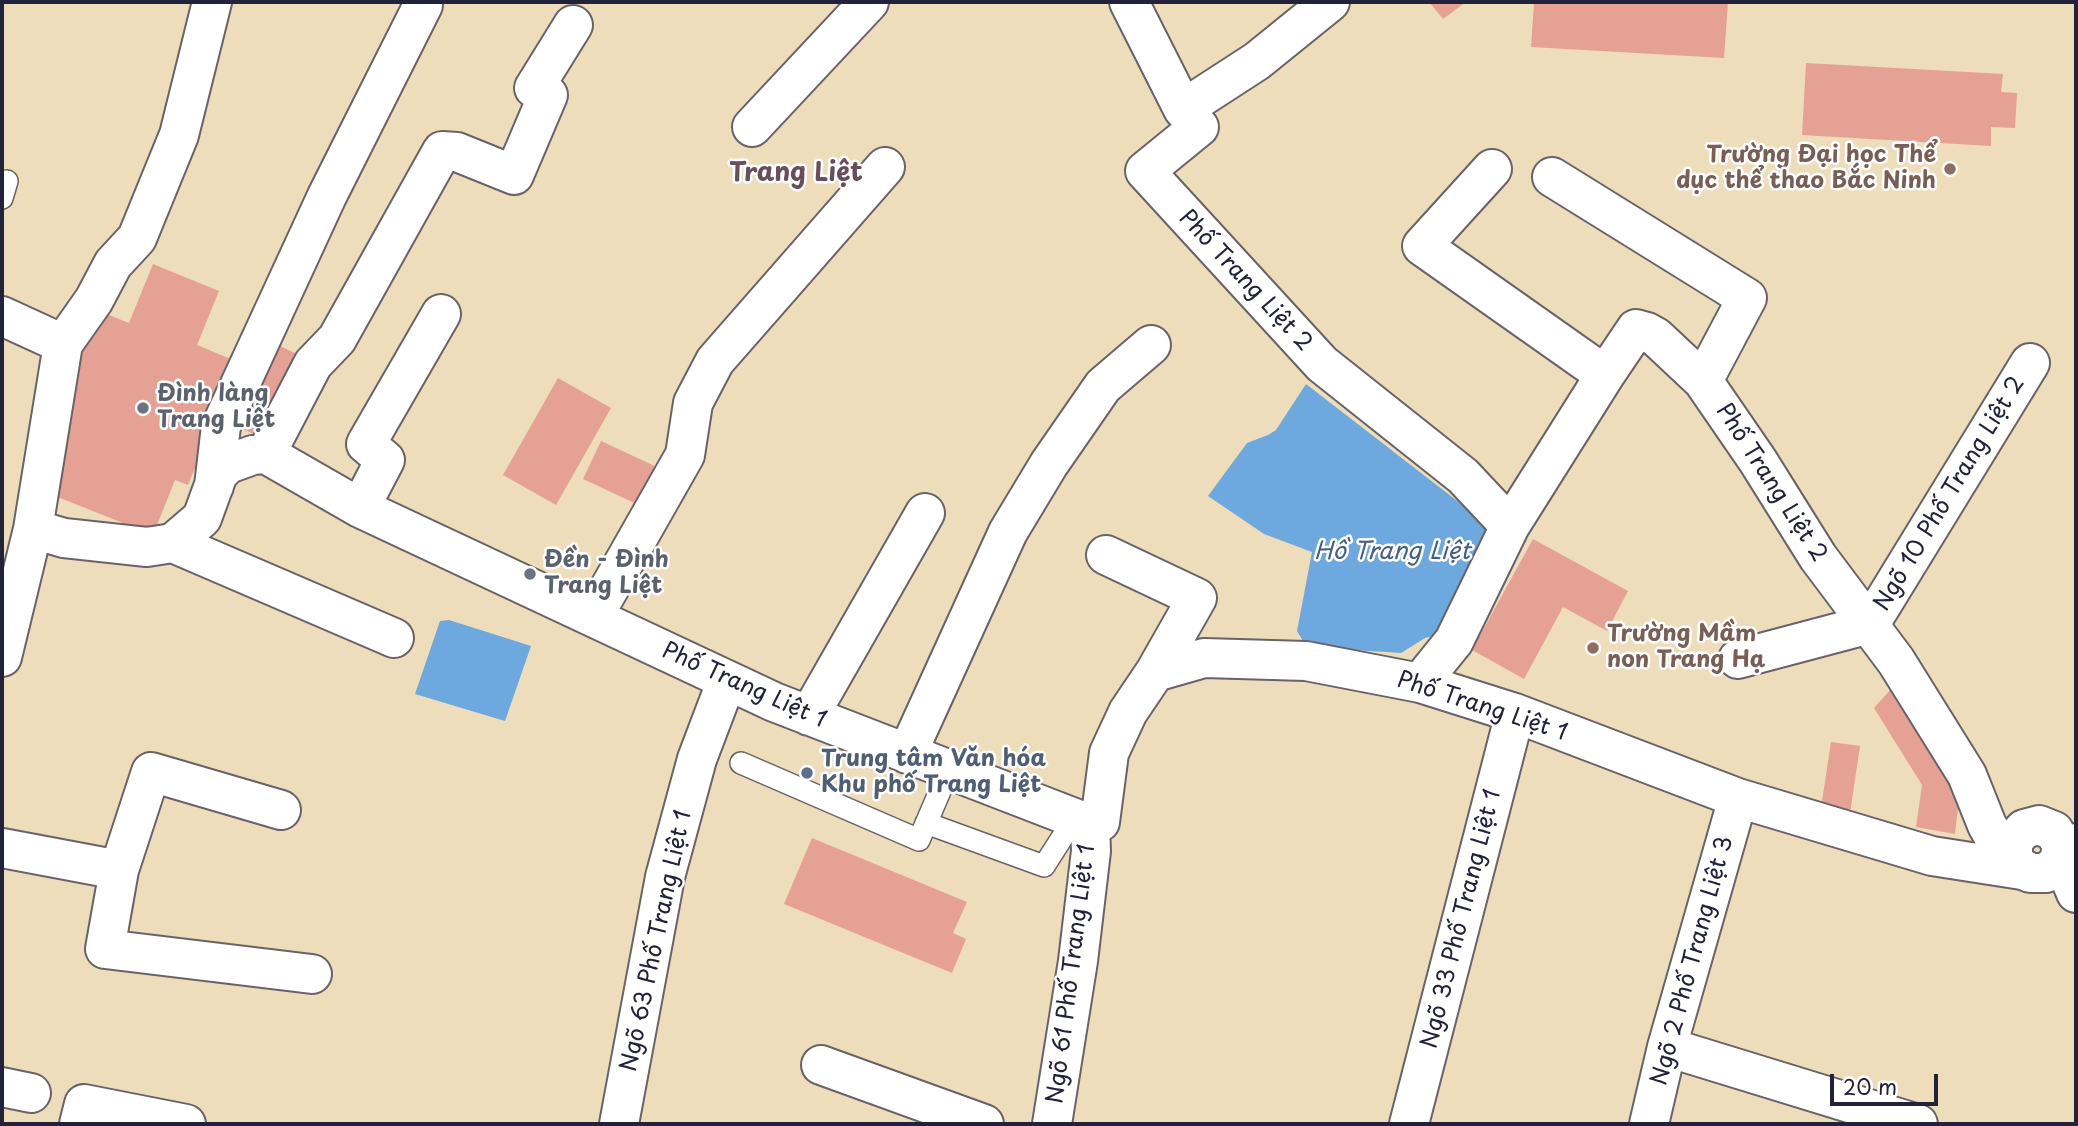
<!DOCTYPE html>
<html>
<head>
<meta charset="utf-8">
<style>
	body { margin:0 }
	#map { position:relative; width:2078px; height:1126px; overflow:hidden; background:#edddbb; font-family:"Playpen Sans",sans-serif }
	canvas { display:block }
	.frame { position:absolute; inset:0; border:4px solid #22223b; pointer-events:none }
	.scale { position:absolute; left:1830px; top:1074px; width:108px; height:32px; box-sizing:border-box; border:4px solid #22223b; border-top:0; padding-left:9px; font-size:21px; line-height:24px; white-space:nowrap; color:#22223b; -webkit-text-stroke:5px #fff; paint-order:stroke }
</style>
</head>
<body>
<div id="map">
<canvas width="2078" height="1126"></canvas>
<div class="frame"></div>
<div class="scale">20 m</div>
</div>
<script>
const g = document.querySelector('canvas').getContext('2d');
g.lineJoin = 'round';
function fill(path, color) { g.fillStyle = color; g.fill(path, 'evenodd'); }
const shape = rows => new Path2D(rows.map(r => 'M' + r).join(''));
function trace(path, color, width, dash) { g.strokeStyle = color; g.lineWidth = width; g.lineCap = dash ? 'butt' : 'round'; g.setLineDash(dash || []); g.stroke(path); }
function drawText(font, color, halo, rows, align = 'center') {
  g.font = font + ' "Playpen Sans",sans-serif'; g.lineWidth = 5; g.setLineDash([]); g.textBaseline = 'middle'; g.strokeStyle = halo; g.fillStyle = color; for (const [text, x, y, turn = 0] of rows) {
    g.save(); g.translate(x, y); g.rotate((+turn || 0) * Math.PI / 180); g.textAlign = isNaN(turn) ? turn : align; if (halo) g.strokeText(text, 0, 0); g.fillText(text, 0, 0); g.restore();
  }
}
fill(shape([
	[1306,384,1487,524,1485,551,1437,635,1425,638,1401,653,1324,648,1303,641,1297,631,1312,552,1264,534,1208,496,1247,443,1268,435,1276,430],
	[449,620,531,646,505,721,415,694,440,621]
]), '#6da8de');
fill(shape([
	[1429,2,1466,2,1443,19],
	[1534,2,1728,2,1724,58,1531,47],
	[1806,63,2003,74,2001,92,2017,93,2015,128,1991,127,1991,146,1802,135],
	[153,264,219,291,197,345,238,362,188,485,175,480,153,535,45,492,68,437,56,432,65,380,94,309,129,323],
	[268,340,309,360,271,442,229,423],
	[558,378,611,408,556,505,503,475],
	[601,441,661,469,643,507,583,479],
	[1533,539,1628,591,1607,631,1563,607,1524,679,1472,650],
	[1899,680,1962,774,1955,834,1916,827,1922,785,1874,708],
	[1831,742,1860,746,1850,813,1821,808],
	[812,838,967,902,953,933,966,939,952,973,784,904]
]), '#e6a195');
const service = shape([
	[2,198,7,181],
	[741,763,919,840,949,770],
	[926,823,1044,866,1074,819]
]);
const minor = shape([
	[1129,2,1183,109,1199,127,1145,171,1322,364,1463,476,1510,526],
	[1183,109,1257,61,1330,2],
	[752,127,869,2],
	[1492,169,1422,246,1605,375],
	[1552,177,1747,298,1703,381],
	[2,316,63,344,33,529],
	[63,344,94,300,113,264,137,238,179,135,212,2],
	[266,454,313,364,337,339,442,151,457,152,514,175,548,95,534,88,573,25],
	[214,486,221,426,327,196,423,5],
	[360,508,385,460,366,444,441,314],
	[173,543,394,638],
	[1106,555,1197,598,1155,672],
	[593,617,685,455,693,403,715,361,885,167],
	[2,657,33,529,64,538,147,547,173,543,202,518,218,474,228,464,253,455,266,454,360,508,774,702,1090,824,1100,822,1109,753,1128,712,1155,672,1204,658,1306,661,1420,683,1515,713,1738,798,1932,856,2022,870],
	[1738,659,1870,624,2030,363],
	[1420,683,1454,641,1510,526,1605,375,1636,329,1647,332,1656,337,1703,381,1758,461,1818,557,1896,661,1967,775,1987,825,1995,839,2012,849],
	[809,716,925,513],
	[907,754,1008,532,1049,464,1103,386,1151,345],
	[281,810,151,772,119,870,105,949,312,974],
	[2076,843,2062,846,2059,862,2068,874,2076,893],
	[2,848,119,870],
	[1667,1047,1918,1124],
	[821,1065,984,1124],
	[2,1087,31,1093],
	[79,1124,84,1104,186,1124],
	[619,1124,665,877,697,759,727,680],
	[1052,1124,1078,961,1091,851,1090,824],
	[1409,1124,1515,713],
	[1649,1124,1667,1047,1738,798]
]);
const tertiary = shape([
	[2059,862,2046,873,2030,873,2017,865,2013,857,2013,841,2024,829,2039,825,2054,831,2062,846]
]);
trace(service, '#696368', 24);
trace(minor, '#696368', 42);
trace(tertiary, '#696368', 42);
trace(service, '#fff', 21);
trace(minor, '#fff', 38);
trace(tertiary, '#fff', 38);
for (const [x, y, r, color] of [
	[1950,169,7,"#8d6e63"],
	[143,408,7,"#6b7280"],
	[530,574,7,"#6b7280"],
	[1593,648,7,"#8d6e63"],
	[807,773,7,"#5c6f8a"]
]) { const dot = new Path2D(); dot.arc(x, y, r, 0, 2 * Math.PI); g.fillStyle = color; g.fill(dot); trace(dot, '#fff', 2.5); }
drawText('bold 23px', '#785e54', '#fff', [
	["Trường Đại học Thể",1936,156],
	["dục thể thao Bắc Ninh",1936,182],
	["Trường Mầm",1607,635,"left"],
	["non Trang Hạ",1607,661,"left"]
], 'right');
drawText('23px', '#22223b', '#fff', [
	["Phố Trang Liệt 2",1245,281,47],
	["Phố Trang Liệt 2",1771,483,57],
	["Ngõ 10 Phố Trang Liệt 2",1950,494,-59],
	["Phố Trang Liệt 1",744,686,24],
	["Phố Trang Liệt 1",1482,707,18],
	["Ngõ 33 Phố Trang Liệt 1",1462,919,-76],
	["Ngõ 63 Phố Trang Liệt 1",657,941,-78],
	["Ngõ 2 Phố Trang Liệt 3",1693,961,-75],
	["Ngõ 61 Phố Trang Liệt 1",1072,974,-83]
]);
drawText('bold 23px', '#5b616d', '#fff', [
	["Đình làng",157,395],
	["Trang Liệt",157,421],
	["Đền - Đình",544,561],
	["Trang Liệt",544,587]
], 'left');
drawText('bold 23px', '#4e5e75', '#fff', [
	["Trung tâm Văn hóa",821,760],
	["Khu phố Trang Liệt",821,786]
], 'left');
drawText('italic 24px', '#445e84', '#fff', [
	["Hồ Trang Liệt",1392,552]
]);
drawText('bold 26px', '#674e5a', '#fff', [
	["Trang Liệt",796,174]
]);
</script>
</body>
</html>
